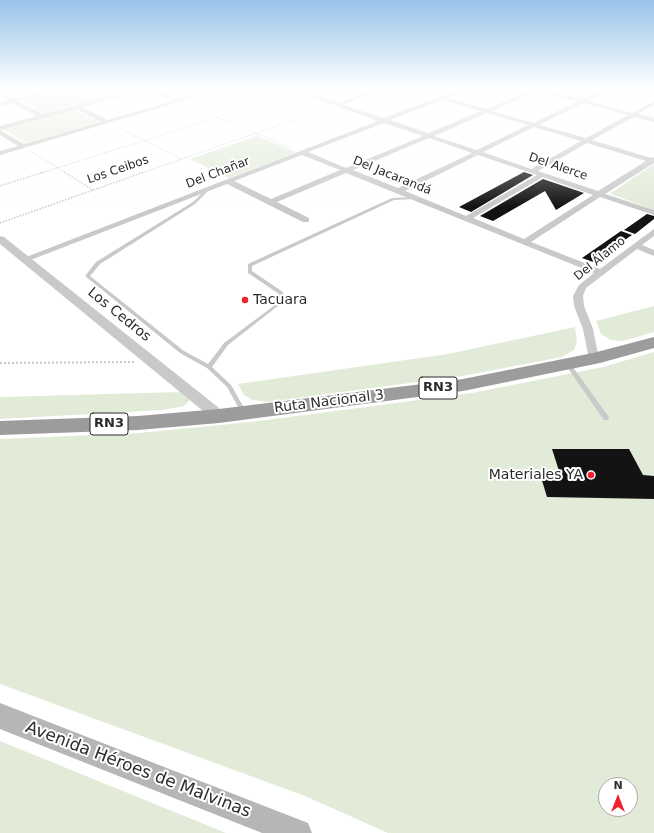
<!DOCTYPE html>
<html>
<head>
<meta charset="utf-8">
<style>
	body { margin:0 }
	#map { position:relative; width:654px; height:833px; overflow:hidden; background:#fff; font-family:"DejaVu Sans",sans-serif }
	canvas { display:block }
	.north { position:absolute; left:598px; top:777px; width:40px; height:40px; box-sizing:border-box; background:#fff; border:1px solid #ababab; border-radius:50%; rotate:0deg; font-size:11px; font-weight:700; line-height:16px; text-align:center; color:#2c2c2c }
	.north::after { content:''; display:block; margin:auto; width:14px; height:18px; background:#f0222f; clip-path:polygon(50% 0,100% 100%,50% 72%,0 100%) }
</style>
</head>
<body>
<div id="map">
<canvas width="654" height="833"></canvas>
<div class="north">N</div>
</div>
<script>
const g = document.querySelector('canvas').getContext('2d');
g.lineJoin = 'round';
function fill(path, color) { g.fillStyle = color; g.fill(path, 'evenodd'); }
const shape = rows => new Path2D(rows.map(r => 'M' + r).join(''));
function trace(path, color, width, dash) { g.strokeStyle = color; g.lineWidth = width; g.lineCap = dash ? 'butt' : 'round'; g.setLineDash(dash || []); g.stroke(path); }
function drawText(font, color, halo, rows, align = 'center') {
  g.font = font + ' "DejaVu Sans",sans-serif'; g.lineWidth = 4; g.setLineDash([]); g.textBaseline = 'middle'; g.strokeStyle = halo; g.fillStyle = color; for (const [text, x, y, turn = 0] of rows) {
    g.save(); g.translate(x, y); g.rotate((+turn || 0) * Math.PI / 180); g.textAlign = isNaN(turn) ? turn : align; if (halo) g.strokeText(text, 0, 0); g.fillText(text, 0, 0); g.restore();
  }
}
fill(shape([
	[64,90,133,90,44,113,21,100],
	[544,90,600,90,579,99],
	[74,110,100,122,26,143,3,129],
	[257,136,296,152,229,178,190,159],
	[654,164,654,210,611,194,611,193],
	[654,306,654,332,623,341,611,340,601,334,596,321],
	[575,327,577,342,574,350,562,357,462,376,268,402,253,400,244,395,238,384,448,354],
	[654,352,654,833,388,833,305,796,0,684,0,439,139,433,251,422,472,393,603,367],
	[606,785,630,785,630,809,606,809],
	[181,392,190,400,184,406,163,410,0,419,0,397],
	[0,741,226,833,0,833]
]), '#e2ebd8');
fill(shape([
	[524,172,533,175,471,212,459,207],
	[543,179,584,193,556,210,545,191,493,221,480,216],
	[647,214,654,216,654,219,635,234,624,230],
	[621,231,632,235,593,262,582,258],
	[552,449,629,449,643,475,654,476,654,499,547,497,540,474,560,474]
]), '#131313');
trace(shape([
	[190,106,291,148],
	[117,127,181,159],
	[30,151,66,173],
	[41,173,288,95],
	[142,173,327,108]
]), '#c9c9c9', 1, [1, 1]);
trace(shape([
	[64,172,93,190],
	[0,186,44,172],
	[0,223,144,172]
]), '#c9c9c9', 1.5, [1.5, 1.5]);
trace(shape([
	[0,363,135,362]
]), '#c9c9c9', 2, [2, 2]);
fill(shape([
	[208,187,211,188,195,204,100,264,90,276,184,351,208,364,224,343,279,302,279,294,248,273,248,264,392,198,415,197,417,198,415,199,394,200,252,266,252,271,283,292,283,302,228,345,212,367,231,385,247,413,244,415,242,414,227,387,207,368,180,353,85,276,96,262,193,202,208,187],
	[568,362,570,363,608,416,609,418,608,420,604,420,565,364,568,362]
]), '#c9c9c9');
fill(shape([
	[50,90,60,90,18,101,43,114,134,90,143,90,82,107,107,120,173,101,149,90,157,90,179,99,211,90,220,90,0,155,0,151,18,146,0,135,0,130,24,144,101,122,77,109,0,130,0,126,37,116,12,103,0,106,0,102,8,100,0,96,0,92,14,99,50,90],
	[292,90,300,90,338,103,374,90,382,90,343,105,384,118,458,90,466,90,448,98,487,109,532,90,545,90,581,99,601,90,608,90,587,101,632,113,654,101,654,105,638,114,654,118,654,122,634,117,592,140,651,158,654,157,654,163,605,194,654,210,654,215,600,197,531,242,600,269,654,229,654,236,642,245,654,250,654,256,637,249,586,288,583,296,584,306,593,329,599,359,598,361,594,362,589,359,583,329,574,306,573,296,579,285,594,273,346,173,277,202,309,218,309,222,303,222,227,184,28,261,22,261,21,259,378,121,292,90],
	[538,91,577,102,533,123,492,111,538,91],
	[443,100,481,111,428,133,390,120,443,100],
	[583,103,628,115,586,138,539,125,583,103],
	[487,113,528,125,477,150,434,136,487,113],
	[384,123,423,136,346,168,308,152,384,123],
	[534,127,581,141,531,169,483,152,534,127],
	[429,138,472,153,398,188,353,170,429,138],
	[587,143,646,161,598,191,538,171,587,143],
	[302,155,340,170,271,199,234,181,302,155],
	[478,155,537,175,466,216,405,191,478,155],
	[543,177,593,195,524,239,473,218,543,177],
	[644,90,654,90,654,94,645,91,644,90]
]), '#c9c9c9');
fill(shape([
	[0,236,4,237,224,412,226,416,224,420,219,421,214,420,0,244,0,236]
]), '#c9c9c9');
fill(shape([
	[0,703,308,823,312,833,262,833,0,729,0,703]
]), '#b6b6b6');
fill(shape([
	[654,337,654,348,600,363,463,391,219,423,138,430,0,435,0,421,138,416,219,409,463,379,593,353,654,337]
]), '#9c9c9c');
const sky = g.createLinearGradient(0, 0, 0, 207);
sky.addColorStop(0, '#99c4ea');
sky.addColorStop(0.43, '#fff');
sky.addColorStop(1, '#ffffff00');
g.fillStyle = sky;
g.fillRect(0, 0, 654, 207);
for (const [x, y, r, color] of [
	[245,300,4,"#f0222f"],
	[591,475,4,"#f0222f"]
]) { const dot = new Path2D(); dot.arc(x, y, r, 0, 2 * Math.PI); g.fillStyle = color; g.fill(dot); trace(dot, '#fff', 1.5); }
drawText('12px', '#2c2c2c', '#fff', [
	["Del Alerce",558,167,19],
	["Los Ceibos",118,170,-19],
	["Del Chañar",218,173,-21],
	["Del Jacarandá",392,176,22],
	["Del Álamo",600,259,-39]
]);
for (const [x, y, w] of [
	[438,388,38],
	[109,424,38]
]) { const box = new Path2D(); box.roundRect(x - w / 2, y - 11, w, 22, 3); g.fillStyle = '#fff'; g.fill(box); trace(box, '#2c2c2c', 1); }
drawText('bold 13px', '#2c2c2c', null, [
	["RN3",438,388],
	["RN3",109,424]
]);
drawText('14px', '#2c2c2c', '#fff', [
	["Tacuara",253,300],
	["Materiales YA",583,475,"right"]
], 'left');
drawText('14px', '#2c2c2c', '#fff', [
	["Los Cedros",119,315,39],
	["Ruta Nacional 3",329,402,-7]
]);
drawText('17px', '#2c2c2c', '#fff', [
	["Avenida Héroes de Malvinas",138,770,21]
]);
</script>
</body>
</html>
